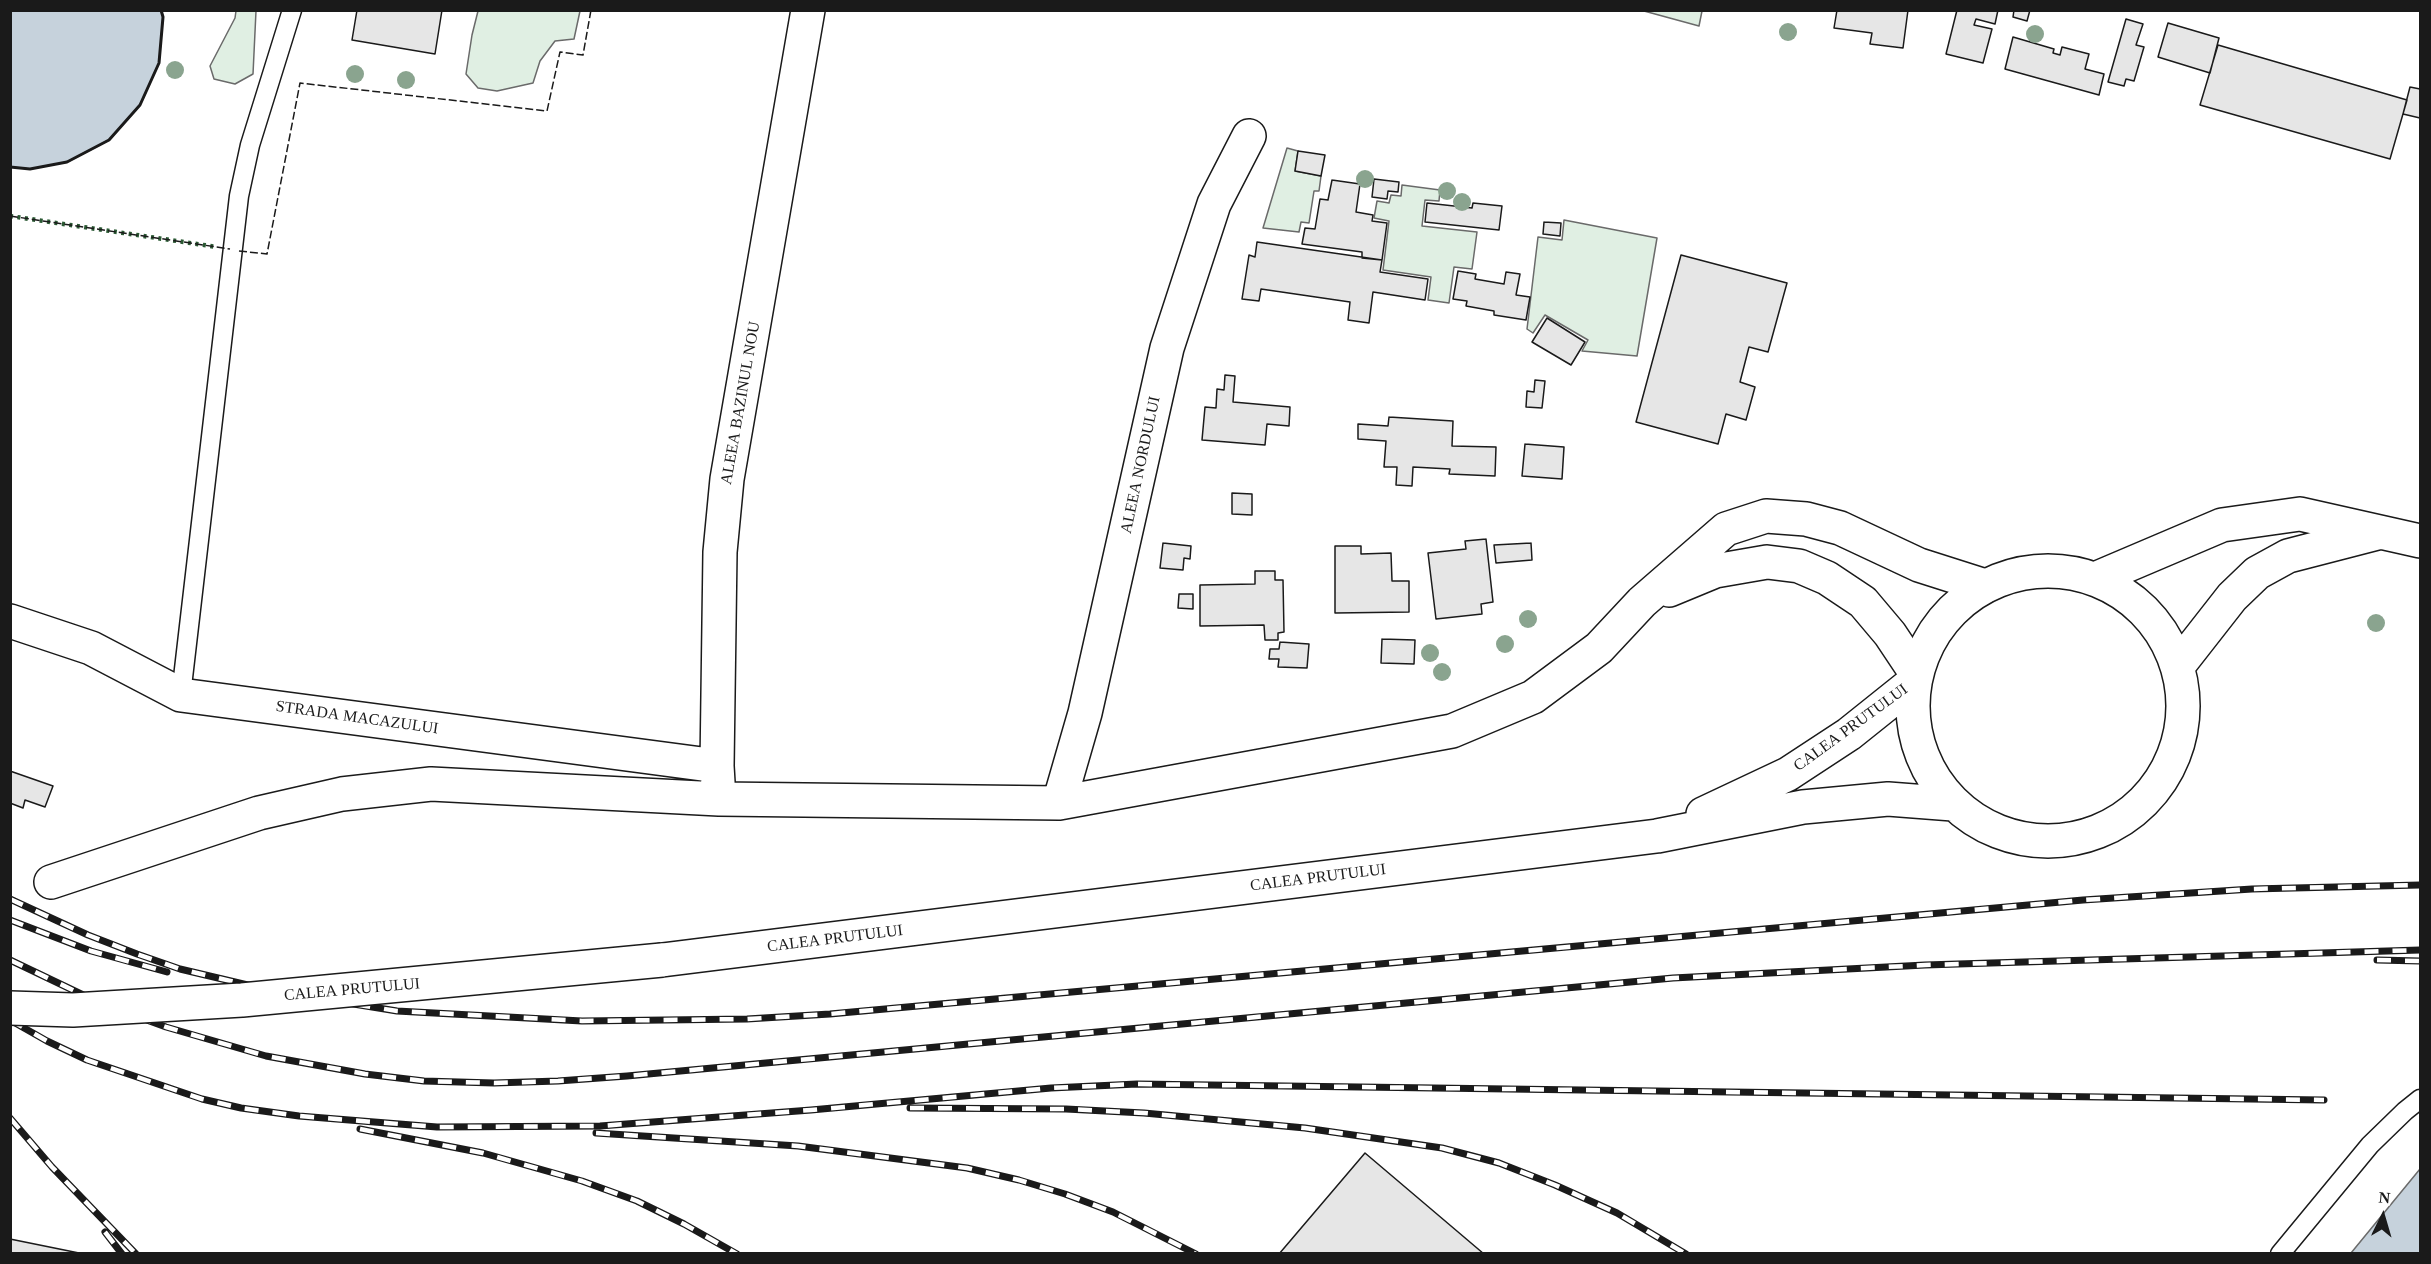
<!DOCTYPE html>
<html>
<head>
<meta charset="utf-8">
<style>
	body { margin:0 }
	#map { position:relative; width:2431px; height:1264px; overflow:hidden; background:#fff; font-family:"Times New Roman",serif }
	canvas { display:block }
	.frame { position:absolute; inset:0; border:12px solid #1a1a1a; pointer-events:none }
	.north { position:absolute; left:2353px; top:1186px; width:60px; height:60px; -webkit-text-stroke:4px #fff; paint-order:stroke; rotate:5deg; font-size:16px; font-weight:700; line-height:24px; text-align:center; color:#1a1a1a }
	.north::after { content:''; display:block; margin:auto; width:21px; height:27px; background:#1a1a1a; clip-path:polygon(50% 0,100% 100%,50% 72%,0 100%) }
</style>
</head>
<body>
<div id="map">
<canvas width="2431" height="1264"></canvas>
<div class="frame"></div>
<div class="north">N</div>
</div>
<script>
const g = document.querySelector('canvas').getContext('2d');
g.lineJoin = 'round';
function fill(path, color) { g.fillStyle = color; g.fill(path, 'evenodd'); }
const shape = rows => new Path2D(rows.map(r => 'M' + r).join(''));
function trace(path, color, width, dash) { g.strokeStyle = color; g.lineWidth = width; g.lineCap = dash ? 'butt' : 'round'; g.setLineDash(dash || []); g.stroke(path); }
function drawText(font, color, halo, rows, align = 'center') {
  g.font = font + ' "Times New Roman",serif'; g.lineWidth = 4.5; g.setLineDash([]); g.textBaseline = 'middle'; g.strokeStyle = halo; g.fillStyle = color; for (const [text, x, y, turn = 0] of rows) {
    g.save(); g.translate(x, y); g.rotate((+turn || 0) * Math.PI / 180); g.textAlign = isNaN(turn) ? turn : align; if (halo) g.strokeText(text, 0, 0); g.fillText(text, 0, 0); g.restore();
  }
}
const green = shape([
	[236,11,256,11,253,74,235,84,214,79,210,66,235,18,236,11],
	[478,11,478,10,580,11,574,39,555,41,540,61,533,83,497,91,478,88,466,74,472,35,478,11],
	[1644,11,1702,11,1699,26,1644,11],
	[1287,148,1298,151,1295,171,1321,176,1319,191,1314,191,1309,223,1301,222,1299,232,1263,228,1287,148],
	[1402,185,1440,190,1439,201,1425,200,1422,226,1477,232,1472,269,1454,267,1449,303,1428,300,1431,277,1383,270,1389,221,1374,218,1377,201,1389,203,1391,195,1401,196,1402,185],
	[1564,220,1657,238,1637,356,1582,351,1588,340,1545,315,1533,333,1527,329,1538,237,1562,240,1564,220]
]);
fill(green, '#e0efe3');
trace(green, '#6a6a6a', 1.5);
const water = shape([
	[10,11,161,11,163,17,159,63,140,105,109,140,67,162,30,169,11,167,10,11],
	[2420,1169,2420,1253,2351,1253,2420,1169]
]);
fill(water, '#c6d2dc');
trace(water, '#6a6a6a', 1.5);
const building = shape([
	[357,10,442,10,435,54,352,40,357,10],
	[1837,10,1908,10,1903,48,1870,44,1872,33,1834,28,1837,10],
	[1957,10,1998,10,1995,24,1976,19,1974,25,1992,29,1983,63,1946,54,1957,10],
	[2014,10,2030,10,2027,21,2013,17,2014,10],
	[2126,19,2143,24,2136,45,2144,47,2134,81,2126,79,2124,86,2108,82,2126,19],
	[2168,23,2219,38,2210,73,2158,57,2168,23],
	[2013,37,2054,49,2053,53,2060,55,2062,47,2089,54,2085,69,2104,74,2099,95,2005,69,2013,37],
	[2218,45,2407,100,2390,159,2200,105,2218,45],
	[2410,87,2420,89,2420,118,2403,114,2410,87],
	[1298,151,1325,155,1321,176,1295,171,1298,151],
	[1374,179,1399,182,1398,192,1388,191,1387,199,1372,197,1374,179],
	[1332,180,1360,184,1356,212,1373,215,1372,221,1387,223,1382,260,1362,258,1362,252,1302,244,1305,228,1315,229,1320,199,1328,200,1332,180],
	[1427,203,1472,208,1473,203,1502,206,1499,230,1425,222,1427,203],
	[1544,222,1561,223,1560,236,1543,234,1544,222],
	[1257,242,1382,260,1380,272,1428,279,1425,300,1373,292,1369,323,1348,320,1350,302,1261,289,1259,301,1242,299,1249,255,1255,257,1257,242],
	[1681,255,1787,283,1768,352,1749,347,1740,382,1755,387,1746,420,1726,414,1718,444,1636,422,1681,255],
	[1458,271,1476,274,1475,279,1504,284,1506,272,1520,274,1516,295,1530,297,1526,320,1494,315,1494,311,1466,306,1467,301,1453,299,1458,271],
	[1547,318,1585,342,1571,365,1532,342,1547,318],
	[1225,375,1235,376,1233,402,1290,407,1289,426,1267,424,1265,445,1202,440,1205,407,1216,408,1217,389,1224,390,1225,375],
	[1535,380,1545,381,1542,408,1526,407,1527,391,1534,392,1535,380],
	[1389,417,1453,421,1452,446,1496,447,1495,476,1449,474,1450,469,1413,467,1412,486,1396,485,1397,467,1384,467,1386,441,1358,439,1358,424,1388,426,1389,417],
	[1525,444,1564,447,1562,479,1522,476,1525,444],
	[1232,493,1252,494,1252,515,1232,514,1232,493],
	[1486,539,1493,602,1481,604,1482,614,1436,619,1428,553,1466,549,1465,541,1486,539],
	[1163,543,1191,546,1190,559,1184,558,1183,570,1160,568,1163,543],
	[1531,543,1532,560,1496,563,1494,545,1531,543],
	[1335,546,1361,546,1361,554,1391,553,1392,581,1409,581,1409,612,1335,613,1335,546],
	[1255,571,1275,571,1275,580,1283,580,1284,632,1278,633,1278,640,1265,640,1264,625,1200,626,1200,585,1255,584,1255,571],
	[1179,594,1193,594,1193,609,1178,608,1179,594],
	[1382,639,1415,640,1414,664,1381,663,1382,639],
	[1280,642,1309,644,1307,668,1278,667,1279,659,1269,659,1270,649,1279,649,1280,642],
	[10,771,53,786,45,807,25,800,23,808,10,803,10,771],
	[1365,1153,1484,1254,1279,1254,1365,1153],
	[10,1239,79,1253,79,1254,10,1254,10,1239]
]);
fill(building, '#e6e6e6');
trace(building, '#1a1a1a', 1.5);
const lane = shape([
	[181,695,239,196,250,145,292,10],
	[2280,1254,2370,1145,2405,1111,2420,1099]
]);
const street = shape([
	[1669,590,1715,571,1767,562,1799,566,1827,578,1863,602,1890,634,1916,673],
	[10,621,91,648,181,695,717,766],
	[719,799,717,766,720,552,727,479,808,10],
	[1059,803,1085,713,1167,348,1214,204,1249,136],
	[51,882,259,813,342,794,431,784,719,799,1059,803,1452,731,1533,697,1599,648,1642,602,1726,529,1766,516,1806,519,1840,528,1919,565,1985,586]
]);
const highway = shape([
	'1913 706a135 135 0 1 1 270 0a135 135 0 1 1-270 0Z',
	[2095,579,2222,525,2300,514,2420,541],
	[2178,666,2232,597,2257,573,2288,556,2377,533],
	[1703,814,1788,774,1849,734,1914,682],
	[662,960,1657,836,1803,807,1888,799,1953,804]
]);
trace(lane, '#1a1a1a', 21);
trace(street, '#1a1a1a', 36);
trace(highway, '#1a1a1a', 36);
trace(lane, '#fff', 18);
trace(street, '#fff', 33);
trace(highway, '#fff', 33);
const rail = shape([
	[10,899,88,935,137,954,180,969,273,991,397,1011,582,1021,747,1019,830,1014,2083,900,2252,889,2420,885],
	[10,920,91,951,167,972],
	[10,960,100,1003,166,1027,266,1056,365,1074,424,1081,494,1083,558,1081,627,1076,1673,978,1925,965,2420,950],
	[2377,960,2420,961],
	[10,1020,47,1041,87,1060,202,1099,241,1108,299,1116,437,1127,600,1126,811,1110,1051,1088,1137,1084,2324,1100],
	[910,1108,1066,1109,1144,1113,1305,1128,1442,1148,1499,1163,1555,1185,1617,1213,1686,1254],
	[10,1118,52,1167,136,1254],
	[360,1129,483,1153,582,1181,637,1201,684,1224,737,1254],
	[596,1133,798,1146,967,1168,1019,1180,1065,1194,1113,1212,1196,1254],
	[105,1232,122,1254]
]);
trace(rail, '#1a1a1a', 7);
trace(rail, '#fff', 4.5, [14]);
const highwayBridge = shape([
	[10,1008,73,1010,242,1000,662,960]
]);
trace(highwayBridge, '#1a1a1a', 36, []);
trace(highwayBridge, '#fff', 33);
trace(shape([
	[10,216,217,247]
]), '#2b5a34', 4.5, [3, 4.5]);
trace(shape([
	[10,216,230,249],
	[239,251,267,254,300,83,547,111,560,52,583,55,591,10]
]), '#1a1a1a', 1.5, [8, 3]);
trace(shape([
	[10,167,30,169,67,162,109,140,140,105,159,63,163,17,161,10]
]), '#1a1a1a', 3);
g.fillStyle = '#8aa48f';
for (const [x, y] of [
	[1788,32],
	[2035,34],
	[175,70],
	[355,74],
	[406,80],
	[1365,179],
	[1447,191],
	[1462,202],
	[1528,619],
	[2376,623],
	[1505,644],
	[1430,653],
	[1442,672]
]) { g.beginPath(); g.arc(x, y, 9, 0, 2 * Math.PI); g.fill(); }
drawText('16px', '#1a1a1a', '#fff', [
	["ALEEA BAZINUL NOU",741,403,-80],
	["ALEEA NORDULUI",1141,465,-78],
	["STRADA MACAZULUI",357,718,8],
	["CALEA PRUTULUI",1851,728,-36],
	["CALEA PRUTULUI",1318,878,-7],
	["CALEA PRUTULUI",835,939,-7],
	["CALEA PRUTULUI",352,990,-5]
]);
</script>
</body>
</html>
